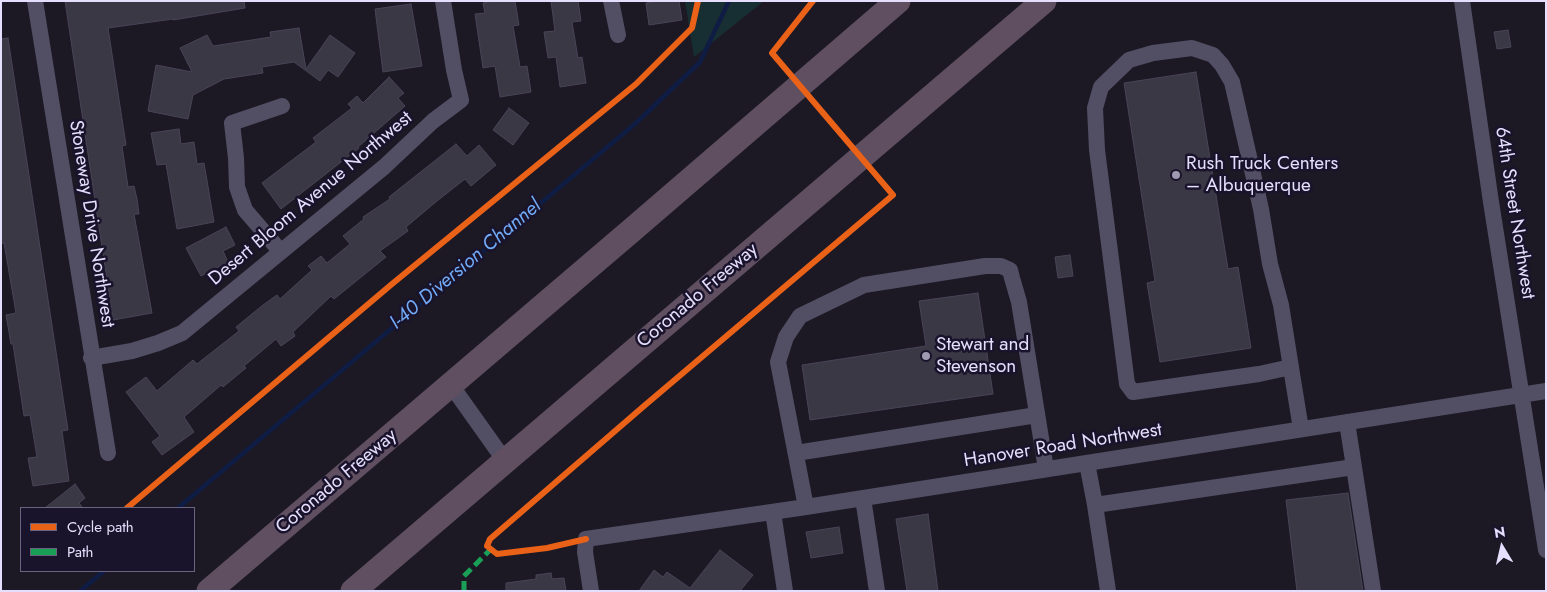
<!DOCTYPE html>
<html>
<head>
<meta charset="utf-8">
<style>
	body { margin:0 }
	#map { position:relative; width:1547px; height:592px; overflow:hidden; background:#1c1925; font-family:Jost,sans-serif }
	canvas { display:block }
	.frame { position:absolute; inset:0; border:2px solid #e5defd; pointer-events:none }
	.legend { position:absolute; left:20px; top:507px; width:175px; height:65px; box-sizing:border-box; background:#19132b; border:1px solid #6b647f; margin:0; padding:6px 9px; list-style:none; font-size:15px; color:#e5defd }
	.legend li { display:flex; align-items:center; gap:10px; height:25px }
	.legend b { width:25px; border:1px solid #6b647f }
	.north { position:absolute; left:1477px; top:522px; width:50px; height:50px; -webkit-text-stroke:4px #19132b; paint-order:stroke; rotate:351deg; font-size:14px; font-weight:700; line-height:20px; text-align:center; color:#e5defd }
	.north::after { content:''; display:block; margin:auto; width:18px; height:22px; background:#e5defd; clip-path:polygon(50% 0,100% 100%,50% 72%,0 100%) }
</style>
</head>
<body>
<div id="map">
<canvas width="1547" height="592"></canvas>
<div class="frame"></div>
<ul class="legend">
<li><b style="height:6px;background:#ea6118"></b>Cycle path</li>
<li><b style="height:6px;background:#1a9f57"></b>Path</li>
</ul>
<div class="north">N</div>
</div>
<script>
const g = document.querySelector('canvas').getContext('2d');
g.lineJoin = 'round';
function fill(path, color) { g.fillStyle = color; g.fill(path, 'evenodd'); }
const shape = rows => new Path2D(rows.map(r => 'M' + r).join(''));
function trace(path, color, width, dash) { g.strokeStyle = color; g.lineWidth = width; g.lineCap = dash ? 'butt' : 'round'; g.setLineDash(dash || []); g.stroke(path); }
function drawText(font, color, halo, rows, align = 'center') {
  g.font = font + ' Jost,sans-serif'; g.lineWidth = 5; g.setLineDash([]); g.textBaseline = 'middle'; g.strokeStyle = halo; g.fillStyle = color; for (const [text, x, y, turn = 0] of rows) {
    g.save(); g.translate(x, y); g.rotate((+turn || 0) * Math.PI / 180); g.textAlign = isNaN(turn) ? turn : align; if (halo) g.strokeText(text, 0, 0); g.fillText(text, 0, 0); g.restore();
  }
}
fill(shape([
	[685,1,764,1,694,57]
]), '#172f32');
trace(shape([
	[178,508,636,123,700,62,729,1],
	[80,591,104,571]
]), '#0f1d45', 4.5);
const building = shape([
	[65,1,244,1,245,8,173,20,173,19,108,28,126,145,122,146,128,187,134,186,137,199,139,214,134,214,152,313,113,320,65,1],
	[493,1,515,1,519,25,513,26,520,67,527,66,531,92,500,97,495,66,483,68,475,14,485,13,483,3,493,1],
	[551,1,578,1,581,21,572,22,578,58,582,57,586,83,560,87,556,57,548,58,544,32,555,31,551,1],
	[660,1,679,1,682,20,649,25,646,3,660,1],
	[411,4,422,66,383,72,375,9,411,4],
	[299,28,306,69,330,35,355,53,338,77,328,70,320,81,294,62,262,67,263,73,224,79,193,95,188,119,148,111,156,65,192,72,180,48,207,35,213,46,271,37,270,32,299,28],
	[1508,30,1511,47,1497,49,1494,32,1508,30],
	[8,38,68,430,62,431,69,481,33,486,28,458,37,457,30,415,24,416,13,344,11,344,6,315,16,313,4,243,1,243,1,39,8,38],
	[1196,72,1228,269,1238,267,1251,348,1160,362,1147,283,1155,281,1124,83,1196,72],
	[389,77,404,93,398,98,405,106,358,147,359,148,281,209,262,183,316,142,313,138,352,108,348,104,357,96,363,103,389,77],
	[509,108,529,123,513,145,493,130,509,108],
	[179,129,181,144,194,142,197,164,204,163,214,222,177,229,166,164,157,165,151,133,179,129],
	[456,144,467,156,479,145,496,165,471,186,465,179,437,201,406,227,408,231,380,251,386,257,334,299,331,296,293,332,295,336,281,346,276,339,244,366,246,368,223,387,221,385,184,417,194,432,162,455,152,442,160,436,126,392,146,377,157,391,193,360,197,364,239,331,236,327,263,305,277,295,280,299,312,270,308,266,321,256,327,263,350,244,343,236,364,219,363,217,390,199,389,197,456,144],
	[226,227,235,245,223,251,228,262,201,276,186,248,226,227],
	[1070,255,1073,276,1058,278,1055,257,1070,255],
	[978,293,993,394,810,420,802,365,926,346,919,301,978,293],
	[75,484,85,498,79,503,83,508,45,508,75,484],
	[1348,493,1363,591,1297,591,1286,500,1348,493],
	[928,514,938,591,907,591,896,519,928,514],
	[839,527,843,553,811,558,806,532,839,527],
	[720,550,753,575,740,591,639,591,654,570,663,577,667,572,690,588,720,550],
	[551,573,552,579,564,578,566,591,506,591,506,583,536,579,536,575,551,573]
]);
fill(building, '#3b3846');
trace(building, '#494457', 1);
trace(shape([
	[35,1,108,453],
	[611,1,618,35],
	[1462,1,1491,202,1546,550],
	[281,252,245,210,237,187,236,158,232,123,282,106],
	[91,358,132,351,158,343,182,333,384,167,433,121,461,100,454,70,443,1],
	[1291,367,1259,374,1133,392,1127,384,1097,150,1095,108,1101,87,1129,60,1153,53,1192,48,1213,55,1222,65,1232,82,1261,209,1270,264,1281,305,1293,380,1301,429],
	[451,385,505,461],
	[796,453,1037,415],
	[1087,463,1095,505,1354,467,1347,422],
	[1354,467,1373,591],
	[863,498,877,591],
	[1095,505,1108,591],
	[806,507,778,362,786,337,800,316,864,285,985,266,1001,266,1010,270,1012,278,1019,302,1046,469],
	[773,512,785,591],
	[591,591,585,552,586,539,806,507,1546,391]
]), '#524f65', 16);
trace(shape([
	[209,591,632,230,898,1],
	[353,591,1044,1]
]), '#604e61', 25);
trace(shape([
	[464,591,464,576,490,550]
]), '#1a9f57', 5, [10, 5]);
trace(shape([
	[127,508,392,284,636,84,692,28,698,1],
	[586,539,547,548,497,554,487,546,490,539,644,406,893,195,772,53,813,1]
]), '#ea6118', 6);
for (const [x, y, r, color] of [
	[1176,175,5,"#9f99b1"],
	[926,356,5,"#9f99b1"]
]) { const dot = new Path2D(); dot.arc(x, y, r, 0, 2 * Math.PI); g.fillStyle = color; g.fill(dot); trace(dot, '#19132b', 2); }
drawText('19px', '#e5defd', '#19132b', [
	["Rush Truck Centers",1186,164],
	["– Albuquerque",1186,186],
	["Stewart and",936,345],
	["Stevenson",936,367]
], 'left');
drawText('19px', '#e5defd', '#19132b', [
	["Desert Bloom Avenue Northwest",311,199,-40],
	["64th Street Northwest",1514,213,81],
	["Stoneway Drive Northwest",91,224,81],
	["Coronado Freeway",698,296,-40],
	["Hanover Road Northwest",1063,446,-9],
	["Coronado Freeway",337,482,-40]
]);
drawText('italic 20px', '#72abf7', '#19132b', [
	["I-40 Diversion Channel",466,265,-40]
]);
</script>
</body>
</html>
